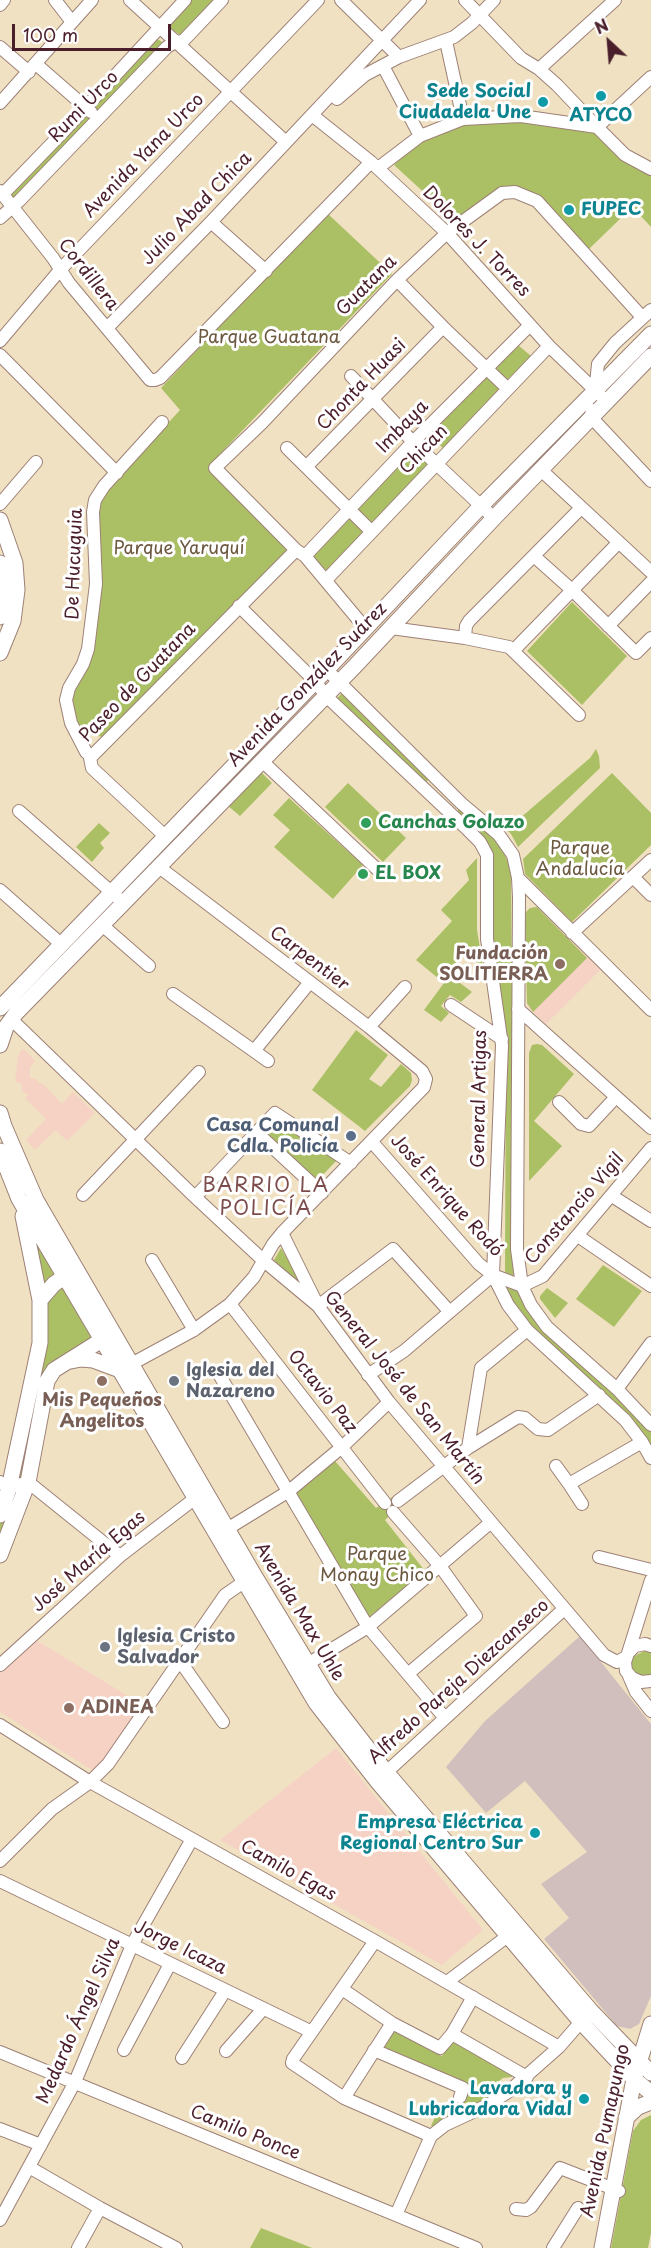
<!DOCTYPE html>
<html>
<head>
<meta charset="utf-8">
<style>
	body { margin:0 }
	#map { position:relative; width:651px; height:2248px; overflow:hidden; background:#f0e1c2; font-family:"Playpen Sans",sans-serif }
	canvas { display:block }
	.north { position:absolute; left:579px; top:12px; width:60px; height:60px; -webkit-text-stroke:4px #fff; paint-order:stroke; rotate:334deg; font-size:16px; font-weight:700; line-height:24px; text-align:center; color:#4a1f2b }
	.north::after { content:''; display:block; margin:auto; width:21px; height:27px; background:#4a1f2b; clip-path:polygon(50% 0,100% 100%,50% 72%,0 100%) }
	.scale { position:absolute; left:12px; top:24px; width:159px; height:27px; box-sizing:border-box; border:3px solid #4a1f2b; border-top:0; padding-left:8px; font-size:18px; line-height:21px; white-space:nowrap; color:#4a1f2b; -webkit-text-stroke:4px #fff; paint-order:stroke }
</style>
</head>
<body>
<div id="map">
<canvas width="651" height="2248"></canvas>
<div class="north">N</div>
<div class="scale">100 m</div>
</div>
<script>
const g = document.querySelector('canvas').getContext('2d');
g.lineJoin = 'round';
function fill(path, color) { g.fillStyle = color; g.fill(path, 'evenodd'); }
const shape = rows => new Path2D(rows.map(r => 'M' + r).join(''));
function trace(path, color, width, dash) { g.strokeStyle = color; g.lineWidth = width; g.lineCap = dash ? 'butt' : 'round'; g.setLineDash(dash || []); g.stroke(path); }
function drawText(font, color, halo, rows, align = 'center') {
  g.font = font + ' "Playpen Sans",sans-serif'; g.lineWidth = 6; g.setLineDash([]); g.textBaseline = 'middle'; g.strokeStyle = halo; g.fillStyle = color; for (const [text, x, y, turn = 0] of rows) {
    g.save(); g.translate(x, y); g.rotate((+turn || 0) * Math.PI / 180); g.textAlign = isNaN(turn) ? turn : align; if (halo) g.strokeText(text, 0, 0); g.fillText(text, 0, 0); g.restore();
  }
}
fill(shape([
	[537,907,600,970,546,1024,529,1008,527,1003,525,920,526,912,530,908],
	[24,1049,35,1061,30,1068,30,1078,36,1079,40,1084,42,1083,62,1104,73,1092,95,1113,67,1141,56,1130,35,1150,26,1140,46,1119,25,1098,28,1095,22,1091,22,1084,15,1081,18,1057,21,1050],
	[36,1640,141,1704,103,1762,92,1770,0,1712,0,1671],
	[336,1748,483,1930,442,1965,220,1840]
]), '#f6d2c4');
fill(shape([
	[580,1636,651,1724,651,1996,639,2024,630,2029,617,2026,544,1939,569,1918,541,1884,587,1852,525,1781,486,1813,446,1767,485,1721]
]), '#d1bfbe');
fill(shape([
	[188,0,218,0,182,36,169,28,167,22],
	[156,38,165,44,18,198,11,198,10,194],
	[499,119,591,130,651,171,651,227,638,213,622,217,589,249,541,197,515,188,454,220,394,165,422,139,465,124],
	[327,213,392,274,219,455,222,459,213,468,292,550,103,737,86,734,79,729,70,700,85,665,97,513,102,495,180,410,161,388],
	[518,345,531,356,506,381,493,369],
	[486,374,501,389,443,448,428,434],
	[413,446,431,463,371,526,353,508],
	[349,517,365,532,327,571,312,557],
	[572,602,627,656,582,705,527,651],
	[343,692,429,778,425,785,336,699],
	[596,749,599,756,600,768,518,847,511,834,504,827,512,825,590,758],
	[260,771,272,783,240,816,227,805],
	[612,773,651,813,651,845,572,922,525,874,523,859],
	[348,783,406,838,383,862,325,807],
	[289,798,363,865,333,899,274,847,290,830,273,815],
	[460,808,501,846,511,869,514,1273,511,1279,507,1277,505,1271,506,1034,492,934,493,866,487,844,480,832,457,811],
	[99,823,110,833,100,843,104,848,92,862,76,847],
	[477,858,477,930,483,967,463,952,448,974,472,992,461,1002,450,995,441,1006,449,1013,441,1022,424,1010,444,983,416,960,452,921,441,910,469,880,466,870],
	[537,907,587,958,533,1012,527,1003,525,920,526,912,530,908],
	[356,1030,388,1055,369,1079,381,1087,401,1064,411,1073,412,1080,410,1086,365,1131,312,1090],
	[537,1044,542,1045,574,1074,534,1121,562,1146,529,1181,529,1053,532,1045],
	[276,1118,337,1160,316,1182,261,1132],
	[27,1217,58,1274,42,1287],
	[281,1248,305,1289,274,1260],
	[603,1265,642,1291,614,1327,576,1299],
	[64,1279,98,1339,53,1368,25,1483,0,1544,0,1515,44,1300],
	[497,1285,522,1286,531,1305,651,1425,651,1458,642,1442,554,1357],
	[547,1288,568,1303,555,1318,540,1299,540,1296],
	[335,1461,376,1508,394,1496,401,1505,385,1520,425,1571,368,1618,296,1493],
	[644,1651,651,1653,651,1674,646,1677,634,1673,631,1665,633,1657],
	[395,2032,442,2056,453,2039,512,2073,512,2077,503,2078,487,2090,490,2098,439,2121,433,2126,431,2126,440,2106,451,2111,457,2098,461,2099,467,2084,428,2066,424,2071,379,2050,391,2033],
	[651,2115,651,2233,648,2248,611,2248,633,2131,641,2120],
	[261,2228,297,2242,312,2248,250,2248]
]), '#abc064');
const minor = shape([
	[55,0,72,22],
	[130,0,286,142],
	[341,0,399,57],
	[465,0,521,58,539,69,557,85,597,127,651,77],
	[0,5,4,0],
	[446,41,463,119],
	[0,47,29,72],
	[36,64,91,112],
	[383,66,420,136],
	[539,69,615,0],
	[337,99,365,75,399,57,454,37,472,23,494,0],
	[0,103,92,0],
	[312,115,371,162,447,233,549,346,601,396],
	[378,168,420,136,463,119,521,116,597,127,625,155,651,169],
	[0,191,53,258,69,283,150,380,155,380,160,378,371,162],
	[3,194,62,133,185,0],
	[0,218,20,200,167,47,175,42,183,41,222,0],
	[211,222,266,271],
	[397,280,443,327,507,388],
	[107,328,211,222,420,0],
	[0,341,60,270,318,0],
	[0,355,117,473],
	[351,376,413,442,494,518],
	[595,393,598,364,615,343,651,310],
	[592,410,591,417,651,481],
	[287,448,371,531],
	[306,467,443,327],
	[541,470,651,572],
	[0,504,36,462],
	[305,556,413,442,530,325],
	[535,557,572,590,636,653,651,638],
	[326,580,549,346],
	[239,606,315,681,326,696,468,830,480,842,487,855,487,939,502,1045,493,1275,508,1305,527,1330,625,1420,642,1442,651,1458],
	[608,626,651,582],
	[391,628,465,638,509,647,579,715],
	[366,629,305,556,296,550,215,468,262,423,397,280,447,233,502,193,515,192,537,201,642,317],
	[465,638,466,626,469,621,581,508],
	[514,650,619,542],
	[327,670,461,803,499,835,513,855,518,878,519,897,517,1249,522,1286,531,1305,547,1327,617,1389,651,1425],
	[91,756,86,752,71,723,66,700,69,688,83,664,88,649,96,584,93,512,95,500,104,486,162,422],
	[262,761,380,872],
	[19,811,117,897],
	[165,836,92,768,90,758,296,550],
	[633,877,651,895],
	[518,878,651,1010],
	[0,890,61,944],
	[102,925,149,966],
	[572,933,651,860],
	[173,994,254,1051,310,982],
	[451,1005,502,1039],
	[518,1009,651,1128],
	[11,1019,195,1197,264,1261,318,1306,389,1402,604,1655,617,1662,626,1657],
	[369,1027,405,987],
	[254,1051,268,1061],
	[559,1102,581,1124,589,1126,616,1097],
	[257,1133,322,1193],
	[372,1142,479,1264,493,1275,522,1286],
	[83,1195,199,1072],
	[612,1196,651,1221],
	[195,1197,275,1113,351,1163],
	[282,1233,318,1306,393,1249,449,1311],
	[578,1236,651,1286],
	[152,1260,194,1330],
	[522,1286,543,1276,651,1148],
	[230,1304,385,1503],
	[124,1368,194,1330,230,1304,254,1277,273,1244,282,1233,424,1087,426,1079,422,1071,369,1027,159,867],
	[368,1375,404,1351,493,1275],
	[220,1376,368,1627,445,1718],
	[617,1389,651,1343],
	[468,1448,518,1417,525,1418,538,1429,548,1430,599,1395],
	[556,1466,569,1484],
	[0,1482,9,1488,28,1482,120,1556],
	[398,1501,468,1448,481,1368,527,1330],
	[582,1504,569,1484,642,1442],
	[393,1512,440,1566,476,1616,409,1673],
	[227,1529,289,1491,342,1447,389,1402],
	[599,1557,651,1570],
	[651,1646,645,1644,635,1646,628,1653,625,1662,626,1671,632,1678,641,1682,651,1681],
	[628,1653,651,1580],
	[180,1661,223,1722],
	[0,1665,120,1556,202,1493],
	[301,1668,368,1627,490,1523],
	[629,1676,636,1692,651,1711],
	[0,1725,90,1782,375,1941,559,2047],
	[380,1778,564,1609],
	[0,1861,52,1809,90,1782,108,1764,225,1595,251,1577],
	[0,1881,312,2032],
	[375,1941,293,2059,292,2063,344,2098,431,2136],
	[447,1982,513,1932],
	[342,1989,392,2023,440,2048,452,2034,473,1997],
	[452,2034,527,2077],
	[124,2050,170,1964],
	[374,2050,463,2088,460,2097],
	[226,2051,263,2009],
	[0,2052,476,2248],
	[182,2058,225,1991],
	[344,2098,392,2023],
	[0,2129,41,2145],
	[29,2167,100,2208,176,2248],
	[516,2209,526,2210,531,2207,560,2168,619,2191],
	[396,2215,431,2136,445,2125,488,2105,508,2092,559,2047,586,2016],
	[0,2220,75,2082,132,1945,192,1839],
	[78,2248,100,2208],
	[553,2248,578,2208]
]);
const major = shape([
	[0,520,15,563,17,590,13,621,0,653],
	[0,563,4,590,0,617],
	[0,1008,331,665,481,506,651,334],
	[0,1045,6,1027,16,1013,355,666,494,518,651,356],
	[0,1113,4,1126,36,1200,254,1575,328,1697,387,1773,591,2011,651,2073],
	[0,1151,19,1199,316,1703,377,1781,580,2021,634,2079,651,2093],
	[40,1300,54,1284,71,1272],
	[71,1361,81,1359,93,1360,120,1370],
	[0,1515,9,1488,40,1343,40,1300,23,1216],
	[0,1555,28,1482,47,1381,54,1370,108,1336],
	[626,2118,638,2107,651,2102],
	[602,2248,634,2079,651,2024]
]);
trace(minor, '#9d8076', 14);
trace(major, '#9d8076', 17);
trace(minor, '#fff', 12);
trace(major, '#fff', 15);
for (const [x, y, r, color] of [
	[601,96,6,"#0f9aa8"],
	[543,102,6,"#0f9aa8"],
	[569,210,6,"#0f9aa8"],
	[366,823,6,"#2e9e5b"],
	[363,874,6,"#2e9e5b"],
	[560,964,6,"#8d6e63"],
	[351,1136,6,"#5c6f8a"],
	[102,1381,6,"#8d6e63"],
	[174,1381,6,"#6b7280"],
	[105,1647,6,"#6b7280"],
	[69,1708,6,"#8d6e63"],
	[535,1833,6,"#0f9aa8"],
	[584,2099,6,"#0f9aa8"]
]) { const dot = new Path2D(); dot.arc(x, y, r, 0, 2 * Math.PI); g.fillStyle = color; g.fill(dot); trace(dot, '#fff', 2); }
drawText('bold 18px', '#0d838f', '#fff', [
	["Sede Social",531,92],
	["Ciudadela Une",531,113],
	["ATYCO",601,116,"center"],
	["FUPEC",581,210,"left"],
	["Empresa Eléctrica",523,1823],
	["Regional Centro Sur",523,1844],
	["Lavadora y",572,2089],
	["Lubricadora Vidal",572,2110]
], 'right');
drawText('18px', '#4a1f2b', '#fff', [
	["Rumi Urco",84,107,-46],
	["Avenida Yana Urco",144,156,-46],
	["Julio Abad Chica",197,209,-46],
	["Dolores J. Torres",476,242,46],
	["Cordillera",88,275,52],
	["Guatana",367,286,-45],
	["Chonta Huasi",362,385,-46],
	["Imbaya",403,427,-46],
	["Chican",424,450,-46],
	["De Hucuguia",75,564,-88],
	["Paseo de Guatana",138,683,-46],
	["Avenida González Suárez",308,685,-46],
	["Carpentier",309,959,37],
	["General Artigas",480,1099,-89],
	["José Enrique Rodó",446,1196,48],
	["Constancio Vigil",575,1209,-49],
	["General José de San Martín",404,1388,51],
	["Octavio Paz",322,1392,52],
	["José María Egas",89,1562,-41],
	["Avenida Max Uhle",299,1612,59],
	["Alfredo Pareja Diezcanseco",459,1682,-42],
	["Camilo Egas",288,1871,29],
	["Jorge Icaza",180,1948,26],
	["Medardo Ángel Silva",79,2021,-66],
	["Avenida Pumapungo",606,2131,-78],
	["Camilo Ponce",245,2133,22]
]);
drawText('18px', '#6c573f', '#fff', [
	["Parque Guatana",269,338],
	["Parque Yaruquí",179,549],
	["Parque",580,849],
	["Andalucía",580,870],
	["Parque",377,1555],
	["Monay Chico",377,1576]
]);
drawText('bold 18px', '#27864d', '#fff', [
	["Canchas Golazo",378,823],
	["EL BOX",375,874]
], 'left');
drawText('bold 18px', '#785e54', '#fff', [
	["Fundación",548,954],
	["SOLITIERRA",548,975],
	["Mis Pequeños",102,1401,"center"],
	["Angelitos",102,1422,"center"],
	["ADINEA",81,1708,"left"]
], 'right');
drawText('bold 18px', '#4e5e75', '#fff', [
	["Casa Comunal",339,1126],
	["Cdla. Policía",339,1147]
], 'right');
drawText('bold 18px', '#5b616d', '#fff', [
	["Iglesia del",186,1371],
	["Nazareno",186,1392],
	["Iglesia Cristo",117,1637],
	["Salvador",117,1658]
], 'left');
g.letterSpacing = '1.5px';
drawText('20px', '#7c4d4c', '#fff', [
	["BARRIO LA",266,1186],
	["POLICÍA",266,1209]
]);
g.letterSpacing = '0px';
</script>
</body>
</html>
